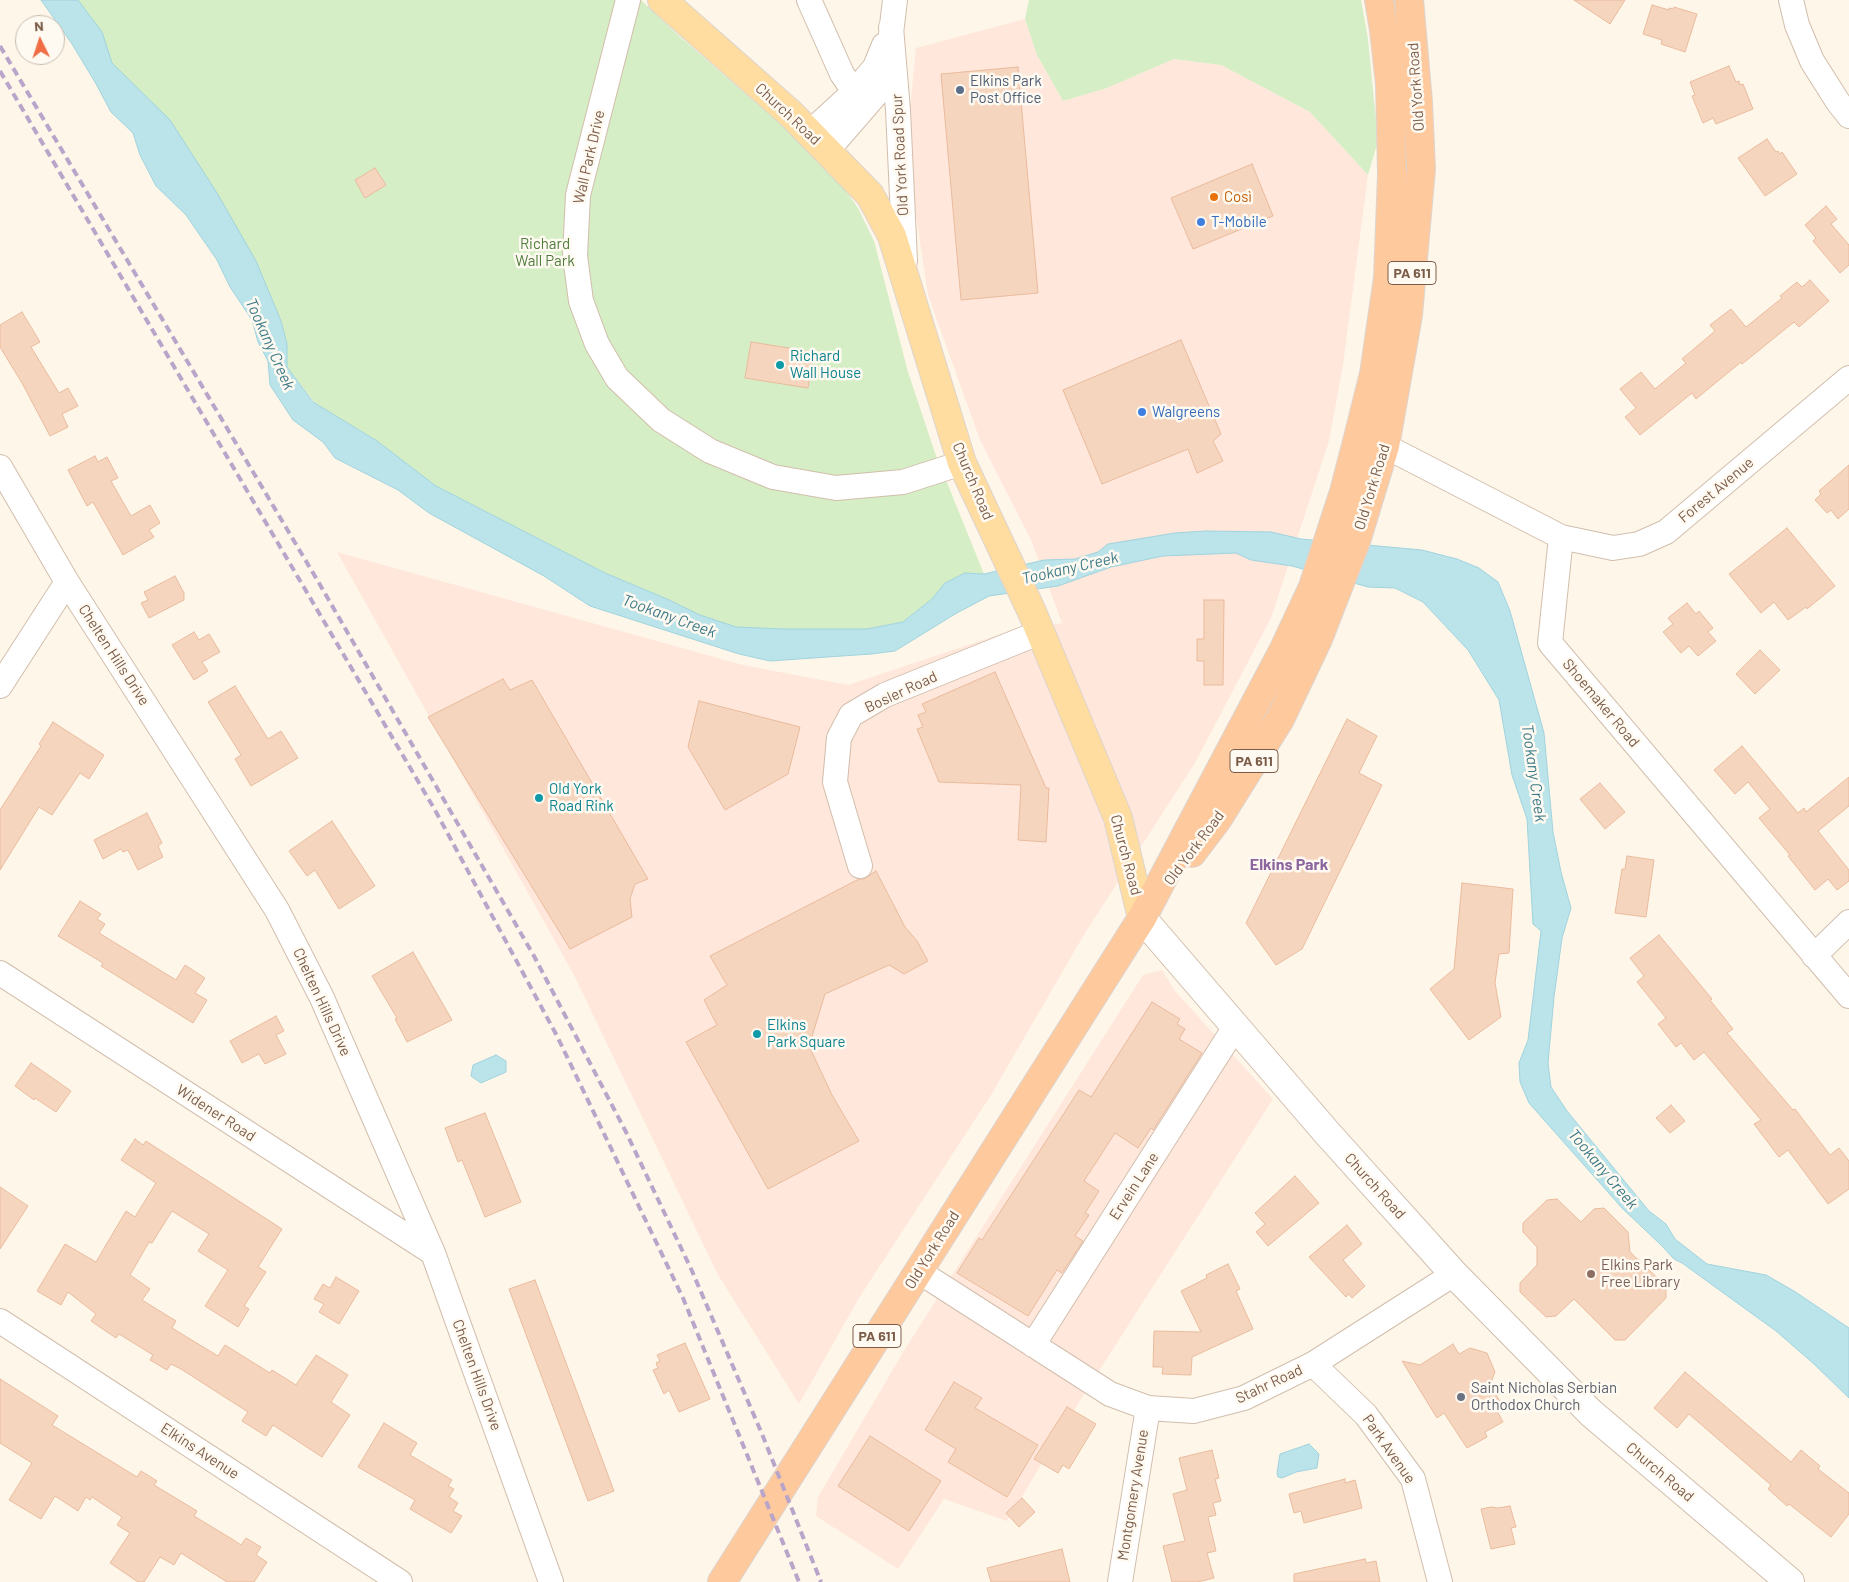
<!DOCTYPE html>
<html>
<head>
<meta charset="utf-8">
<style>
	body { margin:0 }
	#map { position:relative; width:1849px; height:1582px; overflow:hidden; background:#fef6e9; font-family:Barlow,sans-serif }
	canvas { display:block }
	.north { position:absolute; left:15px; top:15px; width:50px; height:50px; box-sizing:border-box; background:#fffaf1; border:1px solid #cabbae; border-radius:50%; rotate:356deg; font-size:14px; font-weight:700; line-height:20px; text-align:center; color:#7b5c49 }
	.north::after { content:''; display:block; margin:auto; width:18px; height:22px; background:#f16d45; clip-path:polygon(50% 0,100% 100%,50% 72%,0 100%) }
</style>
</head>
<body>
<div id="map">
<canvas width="1849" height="1582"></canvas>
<div class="north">N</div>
</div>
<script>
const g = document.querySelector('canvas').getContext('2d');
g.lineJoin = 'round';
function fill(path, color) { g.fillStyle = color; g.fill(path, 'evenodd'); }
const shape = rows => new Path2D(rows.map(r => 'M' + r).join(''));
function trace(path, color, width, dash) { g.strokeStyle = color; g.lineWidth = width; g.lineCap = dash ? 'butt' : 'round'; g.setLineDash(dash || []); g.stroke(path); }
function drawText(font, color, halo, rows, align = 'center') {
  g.font = font + ' Barlow,sans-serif'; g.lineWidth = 5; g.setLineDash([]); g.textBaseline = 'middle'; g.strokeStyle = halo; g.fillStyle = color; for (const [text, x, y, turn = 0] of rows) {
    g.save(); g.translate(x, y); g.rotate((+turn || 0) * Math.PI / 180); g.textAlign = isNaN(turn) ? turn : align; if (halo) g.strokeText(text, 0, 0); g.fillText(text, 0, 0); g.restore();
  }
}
fill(shape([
	[1025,19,1037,55,1063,101,1107,88,1174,59,1221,65,1310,112,1368,175,1343,365,1329,441,1271,618,1195,763,1085,933,991,1095,859,1298,799,1404,718,1275,574,975,337,552,743,665,848,685,1001,634,1062,623,1031,540,980,440,928,295,906,149,916,48],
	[1162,970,1175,991,1273,1099,1081,1399,1007,1521,944,1499,898,1569,816,1516,818,1497,905,1349,1143,975]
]), '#ffe7dc');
fill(shape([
	[56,0,641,0,679,36,808,148,838,180,858,208,874,241,908,372,935,453,984,574,965,573,945,583,932,599,903,622,867,629,784,629,736,627,700,615,667,599,607,574,436,486,377,441,315,403,287,367,287,344,281,321,256,261],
	[1029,0,1361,0,1368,39,1378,141,1368,175,1310,112,1221,65,1174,59,1107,88,1063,101,1037,55,1025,19]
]), '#d5eec5');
const water = shape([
	[41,0,78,0,102,32,112,63,170,120,217,193,256,261,281,321,287,344,287,367,313,402,377,441,436,486,605,573,667,599,700,615,736,627,784,629,867,629,903,622,932,599,945,583,965,573,984,574,1044,560,1075,559,1098,552,1108,544,1175,533,1206,531,1271,532,1301,539,1422,550,1457,559,1479,568,1498,582,1510,611,1544,733,1553,832,1561,872,1571,908,1562,938,1554,997,1548,1063,1551,1087,1567,1111,1649,1211,1666,1224,1675,1239,1707,1264,1766,1275,1794,1291,1849,1328,1849,1398,1814,1364,1776,1331,1682,1263,1674,1259,1662,1246,1622,1208,1529,1103,1520,1082,1519,1063,1528,1040,1541,931,1533,924,1527,819,1512,775,1499,700,1468,650,1423,602,1395,588,1368,587,1292,566,1251,560,1236,553,1163,556,1111,567,1058,586,989,596,955,614,895,651,871,654,770,661,739,654,590,606,544,576,429,513,398,490,335,458,323,442,293,420,270,385,268,361,258,342,252,320,230,287,217,260,186,215,156,186,140,155,133,133,111,112,95,82,72,44,41,0],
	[496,1055,506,1061,506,1072,481,1083,471,1076,473,1065,496,1055],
	[1309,1444,1319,1454,1317,1468,1296,1472,1282,1478,1278,1477,1277,1473,1280,1454,1309,1444]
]);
fill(water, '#bbe3ea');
trace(water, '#a0d3dd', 1);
const building = shape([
	[1574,0,1625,0,1610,24,1574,0],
	[1652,5,1669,10,1669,8,1673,9,1674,7,1697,14,1685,52,1661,44,1662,40,1643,34,1652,5],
	[1729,66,1736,82,1739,81,1740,85,1743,84,1753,109,1716,124,1713,118,1703,123,1692,96,1695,95,1690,82,1729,66],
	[1018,67,1038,293,961,300,941,74,1018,67],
	[1767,139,1776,152,1778,151,1780,154,1782,152,1797,174,1765,196,1738,158,1767,139],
	[1252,164,1273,216,1193,249,1171,198,1252,164],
	[375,168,386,185,365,198,355,180,375,168],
	[1826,206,1837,219,1831,224,1849,245,1849,265,1840,273,1813,241,1816,238,1805,225,1826,206],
	[1810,280,1829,301,1799,327,1794,322,1742,364,1741,362,1696,399,1692,393,1640,435,1625,417,1636,408,1620,389,1641,372,1655,389,1686,363,1682,359,1715,331,1710,325,1731,309,1746,327,1782,298,1780,296,1797,282,1802,287,1810,280],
	[22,312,40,342,31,347,59,393,68,388,78,406,62,414,68,427,50,436,22,383,0,347,0,325,22,312],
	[1181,340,1221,434,1213,441,1223,461,1197,473,1188,449,1102,484,1063,390,1181,340],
	[751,342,814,352,808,388,745,378,751,342],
	[95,456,98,462,107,457,118,478,111,481,131,516,150,505,160,523,149,530,154,537,123,555,93,502,87,506,68,470,95,456],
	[1849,465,1849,509,1838,519,1831,510,1827,513,1815,500,1821,494,1819,491,1849,465],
	[1787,528,1835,586,1807,609,1806,607,1788,620,1774,602,1761,613,1729,574,1787,528],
	[175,576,184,593,184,600,149,618,141,603,148,600,144,592,175,576],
	[1204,600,1224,600,1223,685,1204,685,1204,661,1197,661,1197,639,1204,639,1204,600],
	[1687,603,1696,614,1699,611,1713,628,1708,632,1716,641,1698,656,1689,646,1681,653,1663,632,1673,624,1668,618,1687,603],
	[194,632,199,640,209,634,220,652,202,662,208,671,194,680,172,645,194,632],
	[1760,650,1780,670,1755,694,1736,674,1760,650],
	[995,672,1046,788,1049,788,1046,842,1018,840,1021,785,939,782,917,729,923,727,918,715,926,712,922,704,995,672],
	[503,679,510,690,532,680,648,879,635,884,630,899,632,917,570,949,428,717,503,679],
	[235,686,268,739,281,731,298,758,251,786,235,759,241,755,208,702,235,686],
	[699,701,800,727,788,774,725,810,688,747,699,701],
	[1347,719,1377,736,1359,773,1382,785,1302,949,1276,965,1246,923,1347,719],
	[53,722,104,755,89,779,80,773,52,815,39,807,0,870,0,810,41,746,39,744,53,722],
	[1742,746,1798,813,1804,808,1806,812,1849,777,1849,806,1818,831,1849,870,1849,881,1837,890,1828,879,1815,890,1788,856,1790,855,1759,818,1770,809,1748,782,1735,794,1714,770,1742,746],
	[1600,783,1625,812,1605,829,1580,799,1600,783],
	[147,813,162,843,158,846,163,857,138,870,128,850,123,852,121,849,103,859,94,840,147,813],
	[332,821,375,886,339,909,315,870,307,876,289,851,332,821],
	[1627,856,1654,860,1646,917,1615,913,1622,869,1625,869,1627,856],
	[876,871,905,927,917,941,928,961,904,974,889,965,825,994,809,1046,832,1095,859,1141,768,1189,686,1042,717,1025,704,1000,727,985,710,956,859,879,864,879,876,871],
	[1462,883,1513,889,1509,953,1499,954,1495,983,1501,1017,1469,1040,1430,989,1454,969,1462,883],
	[80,901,101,914,97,919,105,924,99,933,176,980,185,965,205,978,195,993,207,1000,193,1023,101,966,103,963,58,936,80,901],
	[1659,935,1712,999,1710,1000,1733,1029,1727,1033,1793,1110,1795,1109,1830,1155,1839,1148,1849,1161,1849,1189,1828,1204,1788,1150,1779,1157,1754,1124,1761,1120,1704,1052,1694,1060,1681,1043,1676,1047,1658,1024,1666,1018,1637,982,1644,976,1630,958,1659,935],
	[413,952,452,1020,407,1042,395,1019,397,1018,372,976,413,952],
	[1152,1002,1180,1019,1177,1024,1185,1029,1179,1039,1202,1053,1153,1130,1151,1128,1138,1148,1115,1133,1084,1181,1099,1191,1085,1213,1089,1215,1075,1236,1083,1241,1062,1273,1057,1270,1028,1316,957,1273,979,1238,982,1240,1079,1090,1091,1097,1152,1002],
	[276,1016,284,1031,276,1035,286,1054,265,1064,259,1054,242,1063,230,1041,276,1016],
	[31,1063,71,1091,56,1112,35,1098,34,1100,15,1086,31,1063],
	[1671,1105,1685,1121,1670,1133,1656,1118,1671,1105],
	[485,1113,521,1202,485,1217,462,1160,458,1162,445,1128,485,1113],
	[135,1139,143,1145,146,1141,282,1229,258,1267,266,1272,244,1306,249,1309,238,1327,205,1306,228,1270,198,1251,209,1234,172,1211,152,1243,149,1242,130,1275,150,1289,142,1300,176,1321,172,1328,218,1356,225,1345,270,1373,272,1370,296,1385,316,1355,348,1375,331,1402,350,1415,322,1457,273,1425,266,1436,242,1421,248,1412,181,1369,171,1364,167,1370,150,1360,153,1355,119,1334,116,1338,91,1321,96,1314,68,1292,61,1305,37,1291,65,1244,96,1262,126,1211,135,1217,156,1183,121,1160,135,1139],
	[1295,1176,1319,1203,1268,1246,1256,1232,1265,1224,1255,1213,1295,1176],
	[0,1187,28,1206,0,1249,0,1187],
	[1557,1199,1581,1222,1594,1209,1604,1208,1628,1232,1630,1252,1666,1286,1666,1298,1625,1340,1615,1340,1574,1299,1556,1316,1546,1317,1520,1292,1520,1283,1537,1265,1537,1247,1523,1232,1523,1223,1547,1200,1557,1199],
	[1347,1225,1362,1244,1343,1260,1365,1286,1352,1298,1349,1294,1346,1297,1309,1257,1347,1225],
	[1228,1264,1240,1289,1236,1291,1253,1329,1192,1357,1191,1375,1162,1374,1163,1367,1153,1367,1154,1331,1201,1332,1181,1291,1207,1278,1206,1275,1228,1264],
	[336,1277,359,1291,339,1324,319,1312,324,1304,314,1299,323,1284,330,1288,336,1277],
	[535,1280,614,1491,588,1501,509,1289,535,1280],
	[685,1343,710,1399,679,1412,669,1390,664,1394,653,1370,658,1368,656,1363,660,1361,657,1355,685,1343],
	[1453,1344,1459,1354,1470,1348,1487,1353,1495,1372,1490,1385,1501,1403,1495,1407,1503,1422,1485,1432,1487,1437,1467,1448,1444,1413,1437,1418,1402,1361,1420,1365,1453,1344],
	[1685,1372,1791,1462,1801,1450,1820,1466,1818,1469,1849,1493,1849,1514,1831,1537,1789,1504,1787,1506,1768,1489,1771,1485,1689,1414,1677,1428,1654,1408,1685,1372],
	[0,1379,58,1416,52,1425,137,1477,141,1471,157,1481,154,1485,197,1511,194,1516,232,1539,241,1545,246,1538,261,1547,256,1555,267,1562,254,1582,227,1582,181,1553,174,1565,160,1557,144,1582,138,1582,110,1563,130,1533,117,1525,122,1517,92,1497,90,1500,86,1497,78,1511,55,1496,41,1519,9,1500,32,1463,0,1443,0,1379],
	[954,1382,982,1398,975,1408,1038,1445,1007,1497,948,1462,956,1449,925,1430,954,1382],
	[1067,1407,1096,1424,1069,1469,1063,1465,1058,1473,1034,1459,1067,1407],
	[384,1423,417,1443,410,1455,452,1480,448,1486,454,1489,449,1497,458,1503,453,1511,462,1516,451,1533,410,1509,415,1500,358,1467,384,1423],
	[870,1436,941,1481,909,1531,838,1486,870,1436],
	[1212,1450,1219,1478,1215,1479,1221,1501,1213,1503,1216,1515,1208,1517,1216,1551,1207,1553,1214,1578,1198,1582,1172,1582,1163,1546,1185,1541,1173,1494,1187,1490,1179,1458,1212,1450],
	[1345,1479,1345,1483,1355,1480,1362,1508,1304,1523,1301,1511,1294,1513,1289,1494,1345,1479],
	[1022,1498,1035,1512,1019,1527,1006,1513,1022,1498],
	[1510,1506,1516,1527,1511,1528,1515,1544,1491,1549,1481,1509,1491,1507,1498,1508,1510,1506],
	[1062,1549,1070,1582,991,1582,987,1568,1062,1549],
	[1365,1559,1366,1563,1376,1561,1380,1582,1294,1582,1294,1574,1365,1559]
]);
fill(building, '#f6d5be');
trace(building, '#eabb9d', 1);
const minor = shape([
	[628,0,578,195,575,256,581,301,597,344,617,378,661,420,710,451,773,477,836,488,903,482,962,463],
	[809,0,842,74,858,97,867,98],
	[1791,0,1797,25,1812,61,1838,102,1849,116],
	[891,27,898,110,905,261],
	[809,133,854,92,875,67,884,45],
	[827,151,885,84,895,0],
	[1385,446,1561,537,1550,643,1849,996],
	[0,467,67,582,277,910,322,998,433,1253,551,1582],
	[1561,537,1613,548,1639,544,1666,532,1849,378],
	[0,686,67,582],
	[860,866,835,782,839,738,851,715,885,695,1041,632],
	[1814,956,1849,922],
	[0,973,433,1253],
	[918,1271,1110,1394,1148,1408,1194,1411,1244,1398,1313,1364,1454,1274],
	[0,1321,400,1582],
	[1033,1345,1235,1027],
	[1313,1364,1366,1415,1413,1479,1440,1582],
	[1120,1582,1148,1408]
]);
const tertiary = shape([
	[1142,918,1328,1134,1454,1274,1591,1413,1790,1582]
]);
const primary = shape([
	[662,0,791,114,827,151,870,195,892,236,962,463,1032,612,1118,818,1142,918]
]);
const trunk = shape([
	[1192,853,1217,820,1280,719,1318,639,1356,541,1385,446,1408,315,1421,169,1418,102,1409,0],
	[722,1582,1142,918,1284,649,1313,587,1344,492,1358,438,1374,374,1388,278,1392,174,1390,84,1384,30,1379,0]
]);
trace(minor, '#d2beac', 26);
trace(tertiary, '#d2beac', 30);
trace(primary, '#ddd5d0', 30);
trace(trunk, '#ddd5d0', 30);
trace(minor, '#fff', 24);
trace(tertiary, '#fff', 28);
trace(primary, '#ffdc9f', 28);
trace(trunk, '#fec99d', 28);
trace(shape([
	[0,46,319,583,534,956,626,1132,692,1271,762,1434,821,1582],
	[0,71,435,810,557,1036,683,1298,799,1582]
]), '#b9a4ca', 4, [8, 5]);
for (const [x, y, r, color] of [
	[960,90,5,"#5c6f8a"],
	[1214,197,5,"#e8710a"],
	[1201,222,5,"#3f7fe0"],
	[780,365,5,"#0f9aa8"],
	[1142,412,5,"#3f7fe0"],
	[539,798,5,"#0f9aa8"],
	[757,1034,5,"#0f9aa8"],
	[1591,1274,5,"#8d6e63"],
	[1461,1397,5,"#6b7280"]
]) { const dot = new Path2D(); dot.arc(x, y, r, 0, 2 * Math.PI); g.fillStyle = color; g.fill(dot); trace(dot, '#fffaf1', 2); }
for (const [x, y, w] of [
	[1412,273,48],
	[1254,761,48],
	[877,1336,48]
]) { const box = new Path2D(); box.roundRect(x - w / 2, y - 11.5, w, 23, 4); g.fillStyle = '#fffaf1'; g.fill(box); trace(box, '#7b5c49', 1); }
drawText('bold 14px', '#7b5c49', null, [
	["PA 611",1412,273],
	["PA 611",1254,761],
	["PA 611",877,1336]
]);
drawText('15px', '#4e5e75', '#fffaf1', [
	["Elkins Park",970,81],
	["Post Office",970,98]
], 'left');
drawText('15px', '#7b5c49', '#fffaf1', [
	["Old York Road",1416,87,-94],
	["Church Road",788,114,43],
	["Old York Road Spur",900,155,-93],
	["Wall Park Drive",589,157,-77],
	["Church Road",973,481,67],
	["Old York Road",1372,487,-73],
	["Forest Avenue",1716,490,-40],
	["Chelten Hills Drive",114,655,57],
	["Bosler Road",901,692,-25],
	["Shoemaker Road",1601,703,50],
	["Old York Road",1194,848,-53],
	["Church Road",1126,855,75],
	["Chelten Hills Drive",322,1002,65],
	["Widener Road",216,1113,33],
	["Ervein Lane",1134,1186,-57],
	["Church Road",1375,1186,48],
	["Old York Road",932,1250,-58],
	["Chelten Hills Drive",477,1375,70],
	["Stahr Road",1269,1384,-25],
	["Park Avenue",1389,1449,55],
	["Elkins Avenue",200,1451,33],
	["Church Road",1660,1472,40],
	["Montgomery Avenue",1133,1495,-81]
]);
drawText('15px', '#c56008', '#fffaf1', [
	["Così",1224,197]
], 'left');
drawText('15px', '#366cbe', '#fffaf1', [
	["T-Mobile",1211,222],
	["Walgreens",1152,412]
], 'left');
drawText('15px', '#4f7c3d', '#fffaf1', [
	["Richard",545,244],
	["Wall Park",545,261]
]);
drawText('15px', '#0d838f', '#fffaf1', [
	["Richard",790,356],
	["Wall House",790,373],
	["Old York",549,789],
	["Road Rink",549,806],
	["Elkins",767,1025],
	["Park Square",767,1042]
], 'left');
drawText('15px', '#785e54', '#fffaf1', [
	["Elkins Park",1601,1265],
	["Free Library",1601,1282]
], 'left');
drawText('15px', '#5b616d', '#fffaf1', [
	["Saint Nicholas Serbian",1471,1388],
	["Orthodox Church",1471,1405]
], 'left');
drawText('italic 16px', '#3e7b89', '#fffaf1', [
	["Tookany Creek",270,344,66],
	["Tookany Creek",1070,568,-13],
	["Tookany Creek",669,616,20],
	["Tookany Creek",1534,773,82],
	["Tookany Creek",1603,1169,50]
]);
drawText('bold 16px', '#8c659e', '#fffaf1', [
	["Elkins Park",1289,865]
]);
</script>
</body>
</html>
